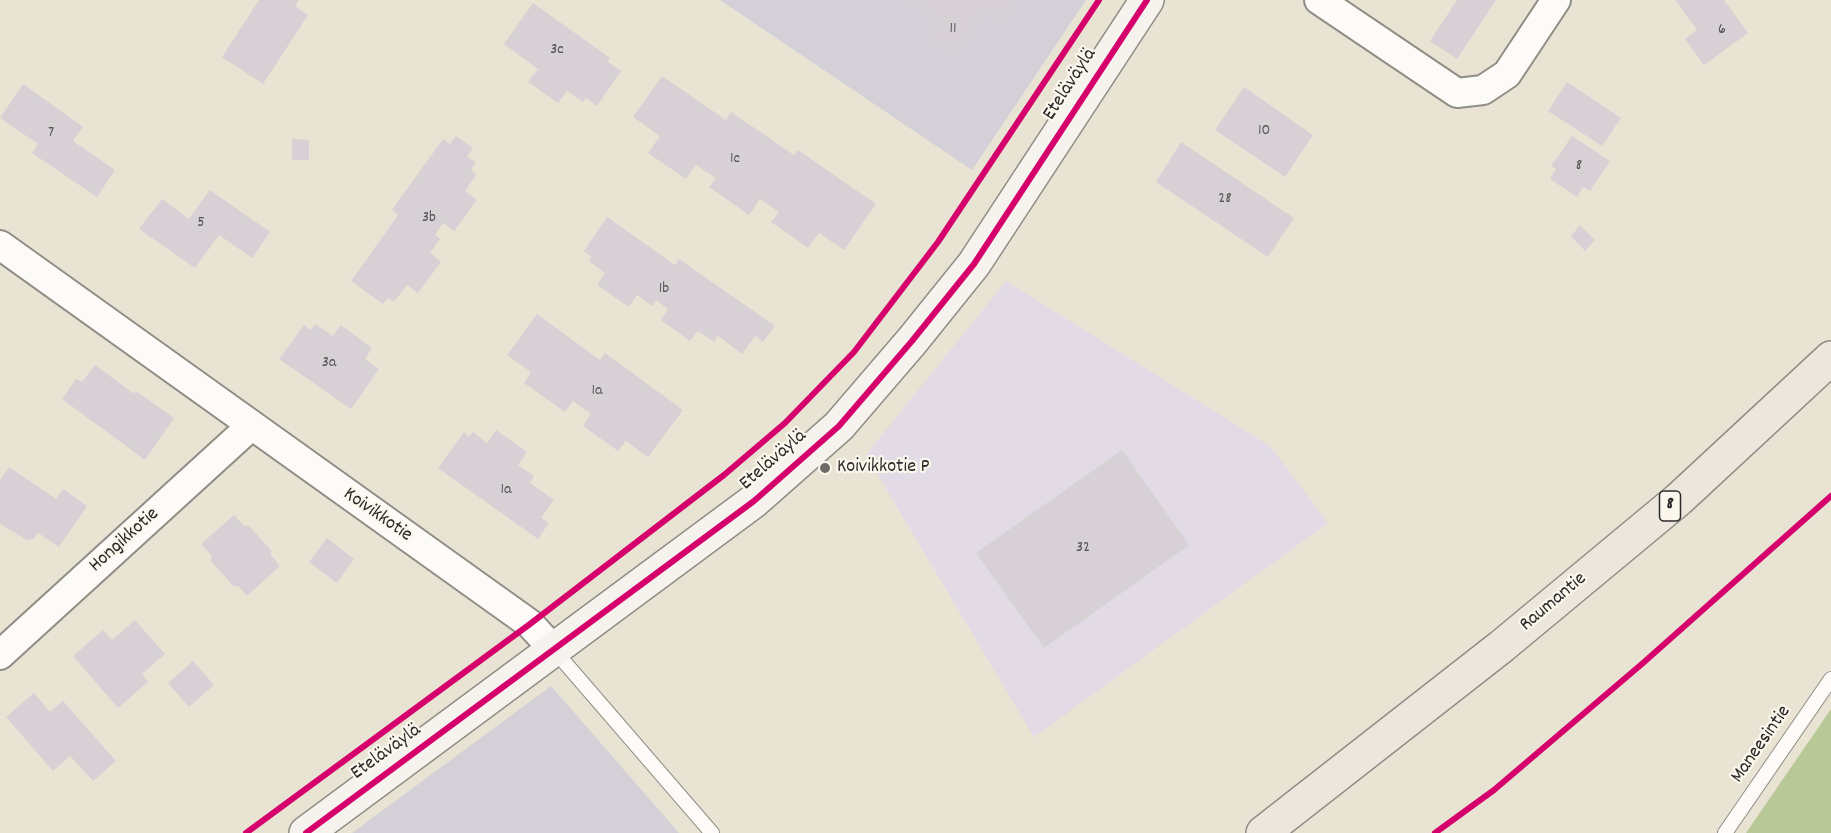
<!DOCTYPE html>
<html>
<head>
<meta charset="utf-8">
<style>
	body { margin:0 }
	canvas { display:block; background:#e8e3d3 }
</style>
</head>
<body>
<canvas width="1831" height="833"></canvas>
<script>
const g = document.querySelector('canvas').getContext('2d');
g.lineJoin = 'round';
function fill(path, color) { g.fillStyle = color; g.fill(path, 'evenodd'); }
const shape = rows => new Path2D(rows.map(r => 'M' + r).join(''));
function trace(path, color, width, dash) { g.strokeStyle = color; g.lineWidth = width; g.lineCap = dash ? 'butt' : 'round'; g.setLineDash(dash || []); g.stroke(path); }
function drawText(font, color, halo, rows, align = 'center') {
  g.font = font + ' Dekko,sans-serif'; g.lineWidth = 4.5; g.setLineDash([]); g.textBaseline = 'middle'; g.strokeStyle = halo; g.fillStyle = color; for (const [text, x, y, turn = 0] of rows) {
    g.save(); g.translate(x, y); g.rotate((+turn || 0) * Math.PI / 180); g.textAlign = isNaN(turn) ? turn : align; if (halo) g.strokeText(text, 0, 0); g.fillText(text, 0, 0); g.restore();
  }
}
fill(shape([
	[1006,281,1270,446,1328,523,1034,737,866,455]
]), '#e2dbe6');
fill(shape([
	[720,0,1086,0,972,170],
	[551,686,679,833,352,833]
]), '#d3d0d8');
fill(shape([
	[1831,709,1831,833,1746,833]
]), '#b8c897');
fill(shape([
	[259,0,299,0,295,6,308,15,263,84,222,57],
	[909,0,1015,0,1001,20,984,9,955,54,931,38,942,21],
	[1457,0,1496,0,1457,59,1430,41],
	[1675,0,1724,0,1748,33,1704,65,1685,39,1697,30],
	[533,3,610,58,607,61,621,71,597,106,586,98,583,102,567,91,558,103,528,82,538,69,504,44],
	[662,76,726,120,731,112,794,155,798,150,876,204,844,250,819,233,808,248,771,222,779,212,760,199,749,215,709,187,716,178,696,165,686,179,648,153,660,136,633,117],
	[1567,82,1621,118,1602,146,1548,111],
	[23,84,83,127,73,141,115,170,97,197,32,153,38,144,0,118],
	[1244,87,1313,135,1285,177,1215,130],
	[456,136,473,148,467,157,476,162,471,170,476,175,465,191,477,200,454,231,443,223,435,235,440,239,430,253,441,262,418,293,407,285,394,302,388,298,383,304,351,281,398,215,392,210,443,139,450,144],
	[1572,136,1610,161,1590,191,1583,187,1577,197,1550,179,1556,169,1551,166],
	[292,139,309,140,309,160,292,160],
	[1181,142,1294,218,1268,257,1156,182],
	[210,190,270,232,252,258,219,235,195,268,139,229,162,199,189,219],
	[607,217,675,265,679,259,775,326,763,342,755,336,742,354,718,336,714,342,698,331,690,341,661,320,668,309,656,300,652,306,637,295,629,307,597,285,605,273,589,261,591,257,584,251],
	[1580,225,1595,240,1585,251,1571,236],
	[537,314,600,360,605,353,683,410,648,457,626,441,618,451,583,426,591,414,573,401,565,412,524,383,531,372,507,355],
	[315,324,333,336,341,325,372,348,365,359,379,369,351,409,279,359,304,325,311,330],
	[95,365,133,393,137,392,174,418,145,460,62,399,76,379,82,382],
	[496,430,527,452,518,465,534,476,530,483,554,500,541,518,549,523,538,539,438,468,464,432,469,437,473,432,487,443],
	[1122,450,1189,545,1044,648,976,553],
	[9,467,56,499,63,489,87,506,59,547,38,533,34,539,27,540,0,524,0,480],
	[234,515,244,526,249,526,271,550,271,555,280,566,247,596,238,586,233,586,211,561,212,556,201,544],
	[327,538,354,559,337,583,309,562],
	[135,620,165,654,142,674,148,682,118,708,73,656,103,630,112,640],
	[193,661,214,685,189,707,168,683],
	[34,693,50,712,63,701,116,761,93,781,70,756,53,771,6,717]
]), '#d7d1d6');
const lane = shape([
	[554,650,712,833],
	[1725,833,1831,679]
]);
const street = shape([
	[1319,0,1457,93,1483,90,1507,74,1556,0],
	[0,245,530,624,554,650],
	[0,655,251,426]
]);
const secondary = shape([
	[306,833,754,501,839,426,912,341,974,264,1147,0]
]);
const highway = shape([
	[1263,833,1502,646,1679,499,1831,358]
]);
trace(lane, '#8f8d85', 16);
trace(street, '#8f8d85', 32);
trace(secondary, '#8f8d85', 36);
trace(highway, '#8f8d85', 36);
trace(lane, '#fcfbf8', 14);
trace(street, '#fcfbf8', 28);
trace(secondary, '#f6f2ed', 33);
trace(highway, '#ede6dd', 33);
trace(shape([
	[246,833,530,624,724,475,785,423,854,352,938,242,1099,0],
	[306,833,754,501,839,426,912,341,974,264,1147,0],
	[1435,833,1494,790,1643,663,1831,496]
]), '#d6006c', 6);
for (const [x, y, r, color] of [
	[825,468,6,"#6d6b66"]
]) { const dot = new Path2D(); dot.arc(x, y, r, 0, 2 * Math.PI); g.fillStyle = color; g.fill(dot); trace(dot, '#fbf7ec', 2); }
drawText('16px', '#565456', null, [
	["11",953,30],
	["6",1722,31],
	["3c",557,51],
	["10",1264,132],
	["7",51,134],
	["1c",735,160],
	["8",1579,167],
	["28",1225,200],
	["3b",429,219],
	["5",201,224],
	["1b",664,290],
	["3a",329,364],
	["1a",597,392],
	["1a",506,491],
	["32",1083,549]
]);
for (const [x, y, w] of [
	[1670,506,21]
]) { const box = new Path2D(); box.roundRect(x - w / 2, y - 15, w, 30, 4.5); g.fillStyle = '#fbf7ec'; g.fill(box); trace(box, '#2b2b2b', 1.5); }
drawText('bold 18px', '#2b2b2b', null, [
	["8",1670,506]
]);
drawText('20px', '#2b2b2b', '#fbf7ec', [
	["Eteläväylä",1071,85,-57],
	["Eteläväylä",774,461,-41],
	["Koivikkotie",377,516,35],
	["Hongikkotie",125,541,-42],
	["Raumantie",1554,603,-40],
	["Maneesintie",1762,745,-55],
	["Eteläväylä",387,753,-36]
]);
drawText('20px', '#2b2b2b', '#fbf7ec', [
	["Koivikkotie P",837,468]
], 'left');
</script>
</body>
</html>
